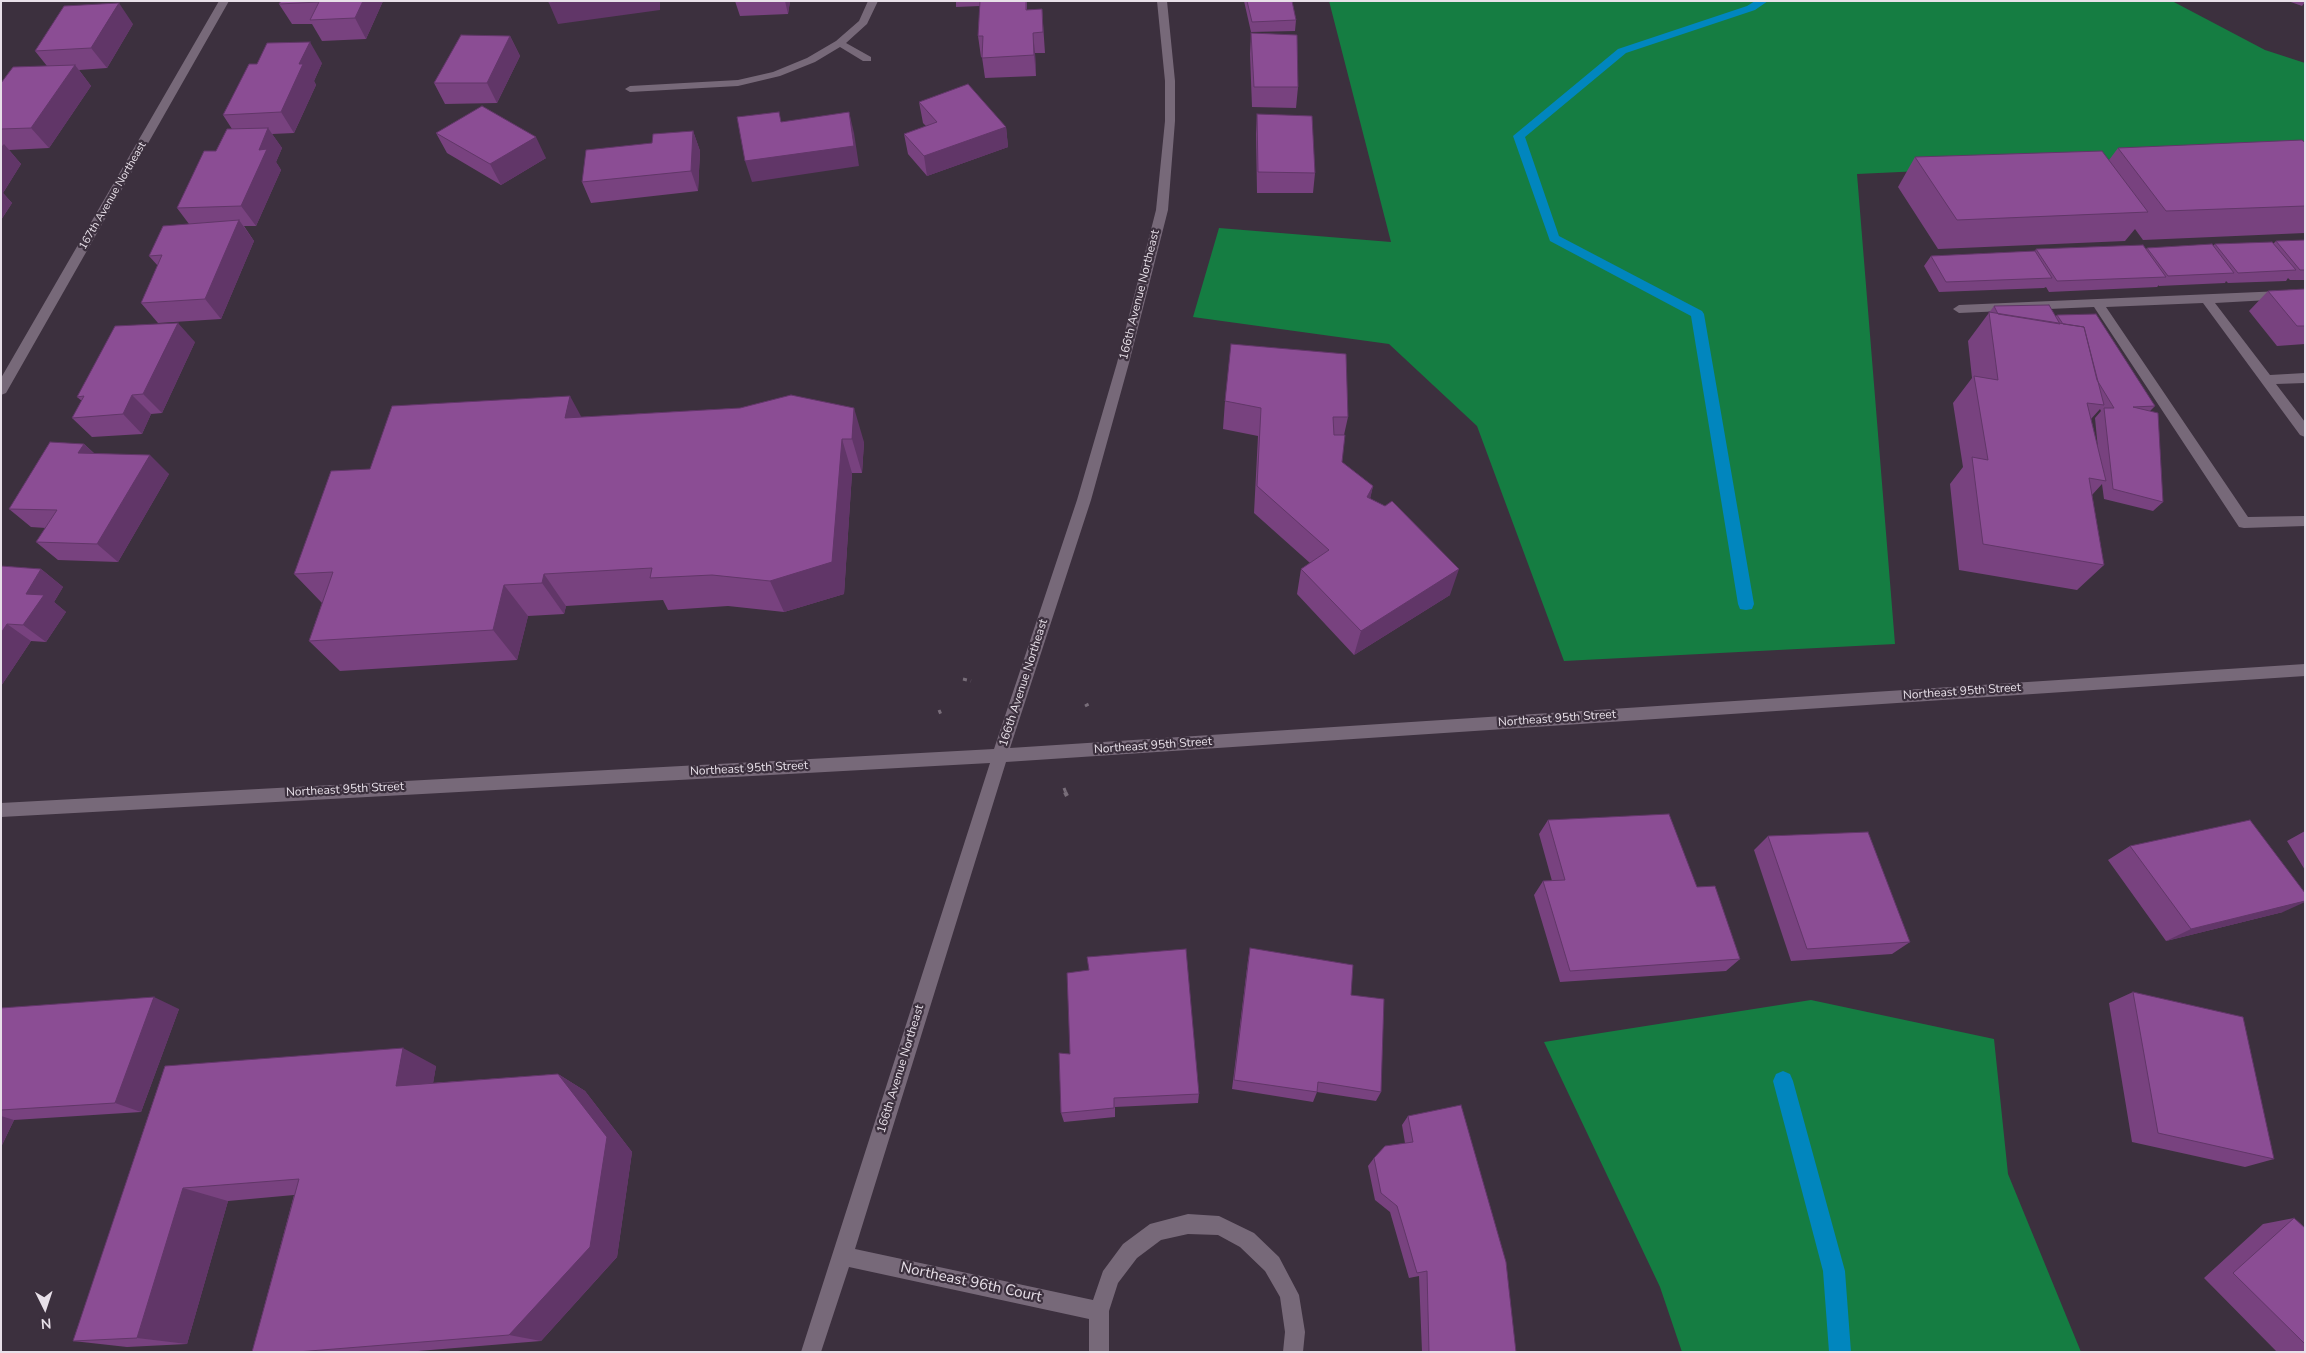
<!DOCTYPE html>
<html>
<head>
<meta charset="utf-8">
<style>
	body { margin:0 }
	#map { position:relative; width:2306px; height:1353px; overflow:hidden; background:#3c303e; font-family:"Nunito Sans",sans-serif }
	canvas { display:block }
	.frame { position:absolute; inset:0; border:2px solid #e8e0e9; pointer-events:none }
	.north { position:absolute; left:20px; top:1283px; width:50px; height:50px; -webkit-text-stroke:4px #3c303e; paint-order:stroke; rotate:176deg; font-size:14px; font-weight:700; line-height:20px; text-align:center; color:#e8e0e9 }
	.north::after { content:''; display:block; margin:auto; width:18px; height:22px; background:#e8e0e9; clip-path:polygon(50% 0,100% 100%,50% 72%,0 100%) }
</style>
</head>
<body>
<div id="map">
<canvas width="2306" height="1353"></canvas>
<div class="frame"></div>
<div class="north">N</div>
</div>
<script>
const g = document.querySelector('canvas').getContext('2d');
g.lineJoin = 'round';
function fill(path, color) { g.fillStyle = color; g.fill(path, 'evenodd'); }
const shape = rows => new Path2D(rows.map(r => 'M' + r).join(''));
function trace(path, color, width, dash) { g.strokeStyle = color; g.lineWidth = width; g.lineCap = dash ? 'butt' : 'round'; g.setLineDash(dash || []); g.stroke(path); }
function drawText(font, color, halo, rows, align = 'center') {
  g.font = font + ' "Nunito Sans",sans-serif'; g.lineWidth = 4.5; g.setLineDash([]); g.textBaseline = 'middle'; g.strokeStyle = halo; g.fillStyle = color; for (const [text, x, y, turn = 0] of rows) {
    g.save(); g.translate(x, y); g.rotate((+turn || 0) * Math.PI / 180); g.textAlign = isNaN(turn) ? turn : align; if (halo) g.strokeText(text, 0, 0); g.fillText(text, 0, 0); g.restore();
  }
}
fill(shape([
	[1329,1,2172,1,2265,50,2305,63,2305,173,2287,154,1857,174,1895,644,1564,661,1477,426,1389,344,1193,317,1219,228,1391,242],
	[1811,1000,1994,1039,2008,1174,2081,1352,1682,1352,1660,1287,1544,1042]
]), '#157d42');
fill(shape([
	[1755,1,1768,1,1755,10,1626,53,1525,137,1559,236,1702,311,1704,314,1754,604,1752,609,1746,610,1740,609,1738,604,1691,316,1550,241,1513,136,1618,49,1747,6,1755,1],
	[1783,1071,1790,1074,1793,1081,1845,1271,1851,1352,1829,1352,1823,1271,1773,1081,1776,1074,1783,1071]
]), '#0186be');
trace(shape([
	[963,679,971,681],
	[1085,706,1091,703],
	[939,710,942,717],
	[1064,788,1066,793]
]), '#786d79', 3, [4, 4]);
trace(shape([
	[1065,792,1067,796]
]), '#786d79', 4, [4.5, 4.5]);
fill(shape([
	[219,1,229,1,6,393,1,395,1,378,219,1],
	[868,1,878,1,867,24,846,43,871,57,871,61,863,61,840,47,815,62,780,76,738,86,630,92,625,89,630,86,738,80,773,72,807,58,836,41,859,21,868,1],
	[1157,1,1167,1,1175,81,1175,121,1168,210,1129,363,1091,500,1010,748,2305,664,2305,676,1006,762,855,1249,1093,1300,1103,1271,1123,1244,1150,1224,1188,1214,1219,1216,1254,1233,1279,1257,1299,1295,1305,1332,1303,1352,1283,1352,1285,1332,1280,1297,1265,1271,1240,1247,1218,1235,1188,1234,1161,1240,1137,1258,1118,1283,1109,1311,1109,1352,1089,1352,1089,1319,849,1267,821,1352,801,1352,990,763,1,817,1,803,994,749,1077,500,1117,363,1156,210,1165,121,1165,81,1157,1],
	[2305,290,2305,298,2215,303,2270,375,2305,373,2305,383,2276,384,2305,422,2305,437,2300,435,2203,303,2106,307,2248,517,2305,516,2305,526,2244,528,2239,527,2094,307,1959,313,1953,309,1959,305,2305,290]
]), '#776979');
fill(shape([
	[281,1,383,1,366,39,322,41,312,24,292,24,279,4],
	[735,1,790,1,788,14,740,16],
	[956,1,1027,1,1027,10,1042,9,1045,53,1035,53,1036,76,985,78,982,57,981,57,978,36,980,6,956,7],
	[1244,1,1292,1,1296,20,1295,31,1251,32],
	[2288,1,2305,1,2305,2,2302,6],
	[133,24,107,68,79,70,91,86,49,148,9,150,21,164,3,193,12,203,1,220,1,83,47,66,35,51],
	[1251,33,1298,87,1296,108,1252,107,1250,54],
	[510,36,520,56,497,103,445,104,434,83],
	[322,63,314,81,316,85,294,133,272,134,282,148,276,162,281,170,256,226,244,226,254,241,221,319,158,323,141,303,158,266,149,256,189,224,177,208,216,151,232,129,223,115],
	[919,102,1006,127,1008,147,927,176,908,154,904,134,926,126,923,123],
	[1257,114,1315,173,1313,193,1257,193,1256,134],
	[693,131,700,151,698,191,591,203,582,182],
	[436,133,546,158,501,185,447,153],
	[2305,143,2305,233,2143,240,2135,229,2125,241,1938,249,1898,187,1915,157,2109,160,2118,148],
	[2305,240,2305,280,2290,280,2288,278,2286,281,2228,283,2226,281,2225,283,2159,286,2159,285,2157,287,2049,292,2046,287,2044,288,1939,292,1924,266,1931,256,2035,251,2036,249,2146,249,2147,248,2213,246,2215,244,2274,243,2276,241],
	[2305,289,2305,344,2277,346,2249,311,2268,291],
	[1994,306,2056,316,2057,315,2155,406,2150,411,2163,502,2153,511,2104,499,2102,484,2092,495,2104,565,2077,590,1959,570,1950,484,1963,467,1953,403,1972,378,1968,341],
	[2100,409,2101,411,2095,418,2098,449,2091,419],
	[195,342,162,413,151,414,142,434,92,437,72,418,82,401,77,397],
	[1225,401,1348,417,1344,435,1342,462,1373,486,1370,498,1450,595,1354,655,1297,594,1301,569,1310,563,1254,513,1258,436,1223,429],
	[740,408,864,442,862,473,852,473,844,594,784,612,728,606,668,610,663,600,566,606,564,614,528,616,517,660,340,671,309,641,322,603,294,574,370,469,582,417],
	[84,444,95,454,169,474,118,562,58,560,36,542,46,528,31,527,9,509],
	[1,566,41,569,63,587,54,602,66,612,46,642,31,641,1,686],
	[1548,820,1697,887,1740,959,1726,971,1560,982,1534,895,1543,881,1552,881,1539,834],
	[2305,831,2305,870,2287,841],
	[1768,836,1910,942,1892,954,1791,961,1754,850],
	[2130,846,2283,912,2166,941,2108,860],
	[1250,948,1351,995,1381,1092,1376,1101,1317,1092,1313,1102,1232,1089,1248,960],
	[2133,992,2274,1159,2245,1167,2132,1142,2109,1003],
	[1,1008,179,1009,141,1112,14,1120,2,1145,1,1145],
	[1059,1053,1199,1094,1198,1103,1115,1107,1115,1117,1064,1122,1061,1113],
	[165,1066,436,1066,433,1083,558,1074,585,1091,632,1152,617,1257,541,1341,406,1352,252,1352,294,1195,228,1201,187,1344,127,1347,73,1341],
	[1408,1116,1516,1352,1422,1352,1419,1276,1409,1278,1390,1212,1375,1200,1368,1166,1374,1158,1405,1143,1402,1125],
	[2294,1218,2305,1228,2305,1352,2277,1352,2204,1278,2263,1224]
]), '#78427f');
fill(shape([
	[363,1,383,1,366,39,355,18],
	[565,1,660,1,660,10,558,24,549,3],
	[785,1,790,1,788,14],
	[119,3,133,24,107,68,91,48],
	[1033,33,1035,53,1036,76,1034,55],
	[510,36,520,56,497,103,487,83],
	[310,42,322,63,314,81,316,85,294,133,281,112,299,64],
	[75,65,91,86,49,148,31,128],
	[849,112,854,133,859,166,752,182,745,161],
	[1006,127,1008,147,927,176,924,156],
	[268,128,282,148,276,162,281,170,256,226,241,206,259,150],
	[693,131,700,151,698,191,691,171],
	[536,137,546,158,501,185,490,164],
	[4,144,21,164,3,193,12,203,1,220,1,147],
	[239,220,254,241,221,319,205,299],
	[178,323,195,342,162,413,143,394],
	[132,395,151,414,142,434,123,414],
	[570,396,589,431,565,418],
	[854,408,864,442,862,473,852,439],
	[842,439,852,473,844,594,784,612,770,581],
	[84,444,104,463,78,453],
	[150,455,169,474,118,562,97,544],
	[1373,486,1367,513,1367,497],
	[41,569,63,587,54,602,66,612,46,642,23,625,26,594],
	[1459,569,1450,595,1354,655,1361,631],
	[544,574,566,606,564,614,542,583],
	[504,585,528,616,517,660,493,630],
	[7,624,31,641,1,686,1,633],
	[2305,901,2305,902,2283,912,2166,941,2191,929],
	[154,997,179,1009,141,1112,115,1103],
	[403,1048,436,1066,430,1102,396,1086],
	[558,1074,585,1091,632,1152,617,1257,541,1341,509,1335],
	[1,1116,14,1120,2,1145,1,1145],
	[183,1188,228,1201,187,1344,137,1338]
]), '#613668');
const building = shape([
	[281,1,363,1,355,18,310,20,319,2,279,4,281,1],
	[549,1,565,1,549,3,549,1],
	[980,1,1026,1,1026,10,1042,9,1043,32,1033,33,1034,55,982,58,983,36,978,36,980,1],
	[1247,1,1292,1,1296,20,1252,22,1247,1],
	[119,3,91,48,35,51,64,6,119,3],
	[1251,33,1297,35,1298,87,1254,87,1251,33],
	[461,35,510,36,487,83,434,83,461,35],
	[310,42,299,64,303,64,281,112,223,115,249,64,257,64,267,43,310,42],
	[75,65,31,128,1,129,1,83,13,67,75,65],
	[968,84,1006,127,924,156,904,134,937,122,919,102,968,84],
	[482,106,536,137,490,164,436,133,482,106],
	[779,112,781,122,849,112,854,146,745,161,737,117,779,112],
	[1257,114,1312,116,1315,173,1258,172,1257,114],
	[268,128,259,150,267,149,241,206,177,208,204,151,216,151,227,129,268,128],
	[693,131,691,171,582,182,586,150,652,143,653,134,693,131],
	[2302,140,2305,143,2305,206,2166,211,2118,148,2302,140],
	[2102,151,2148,212,1957,220,1915,157,2102,151],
	[239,220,205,299,141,303,162,255,149,256,163,226,239,220],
	[2305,240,2305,270,2300,270,2276,241,2305,240],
	[2272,242,2296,270,2238,273,2215,244,2272,242],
	[2212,244,2234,273,2168,276,2147,248,2212,244],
	[2143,245,2166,277,2057,281,2036,249,2143,245],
	[2035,251,2052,278,1946,282,1931,256,2035,251],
	[2305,289,2305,326,2297,326,2268,291,2305,289],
	[2049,305,2060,324,1998,314,1994,306,2049,305],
	[1989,312,2084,327,2104,405,2087,403,2106,481,2089,478,2104,565,1983,544,1972,457,1988,460,1974,376,1998,380,1989,312],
	[2096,314,2155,406,2133,407,2158,413,2163,502,2113,489,2104,408,2114,408,2097,380,2084,327,2063,324,2057,315,2096,314],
	[178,323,143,394,132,395,123,414,72,418,84,396,77,397,115,326,178,323],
	[1231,344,1346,354,1348,417,1333,417,1334,435,1345,435,1342,462,1373,486,1367,497,1385,506,1392,501,1459,569,1361,631,1301,569,1329,550,1257,486,1261,408,1225,401,1231,344],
	[791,395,854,408,852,439,842,439,832,562,770,581,712,575,650,578,652,568,544,574,542,583,504,585,493,630,309,641,333,572,294,574,331,471,370,469,392,406,570,396,565,418,740,408,791,395],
	[50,442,84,444,78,453,150,455,97,544,36,542,57,510,9,509,50,442],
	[1,566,41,569,26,594,44,595,23,625,7,624,1,633,1,566],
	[1669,814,1697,887,1715,886,1740,959,1570,971,1543,881,1565,880,1548,820,1669,814],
	[2250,820,2305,893,2305,901,2191,929,2130,846,2250,820],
	[1868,832,1910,942,1807,949,1768,836,1868,832],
	[1250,948,1353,965,1351,995,1384,999,1381,1092,1318,1082,1317,1092,1234,1080,1250,948],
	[1186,949,1199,1094,1114,1098,1114,1108,1061,1113,1059,1053,1070,1054,1067,973,1089,970,1087,957,1186,949],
	[2133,992,2243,1017,2274,1159,2158,1133,2133,992],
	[154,997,115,1103,1,1110,1,1008,154,997],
	[403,1048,396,1086,558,1074,607,1137,590,1247,509,1335,297,1352,252,1352,299,1179,183,1188,137,1338,73,1341,165,1066,403,1048],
	[1461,1105,1506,1262,1516,1352,1429,1352,1427,1271,1417,1273,1397,1206,1381,1193,1374,1158,1385,1146,1413,1142,1408,1116,1461,1105],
	[2294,1218,2305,1228,2305,1344,2233,1273,2294,1218]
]);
fill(building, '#8b4d94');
trace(building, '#613668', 1);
drawText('11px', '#e8e0e9', '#3c303e', [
	["167th Avenue Northeast",113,196,-60]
]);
drawText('12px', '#e8e0e9', '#3c303e', [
	["166th Avenue Northeast",1140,295,-76],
	["166th Avenue Northeast",1024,683,-72],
	["Northeast 95th Street",1962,692,-4],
	["Northeast 95th Street",1557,719,-4],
	["Northeast 95th Street",1153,746,-4],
	["Northeast 95th Street",749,769,-3],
	["Northeast 95th Street",345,790,-3],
	["166th Avenue Northeast",901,1069,-73]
]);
drawText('15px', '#e8e0e9', '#3c303e', [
	["Northeast 96th Court",971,1283,12]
]);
</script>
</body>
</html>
